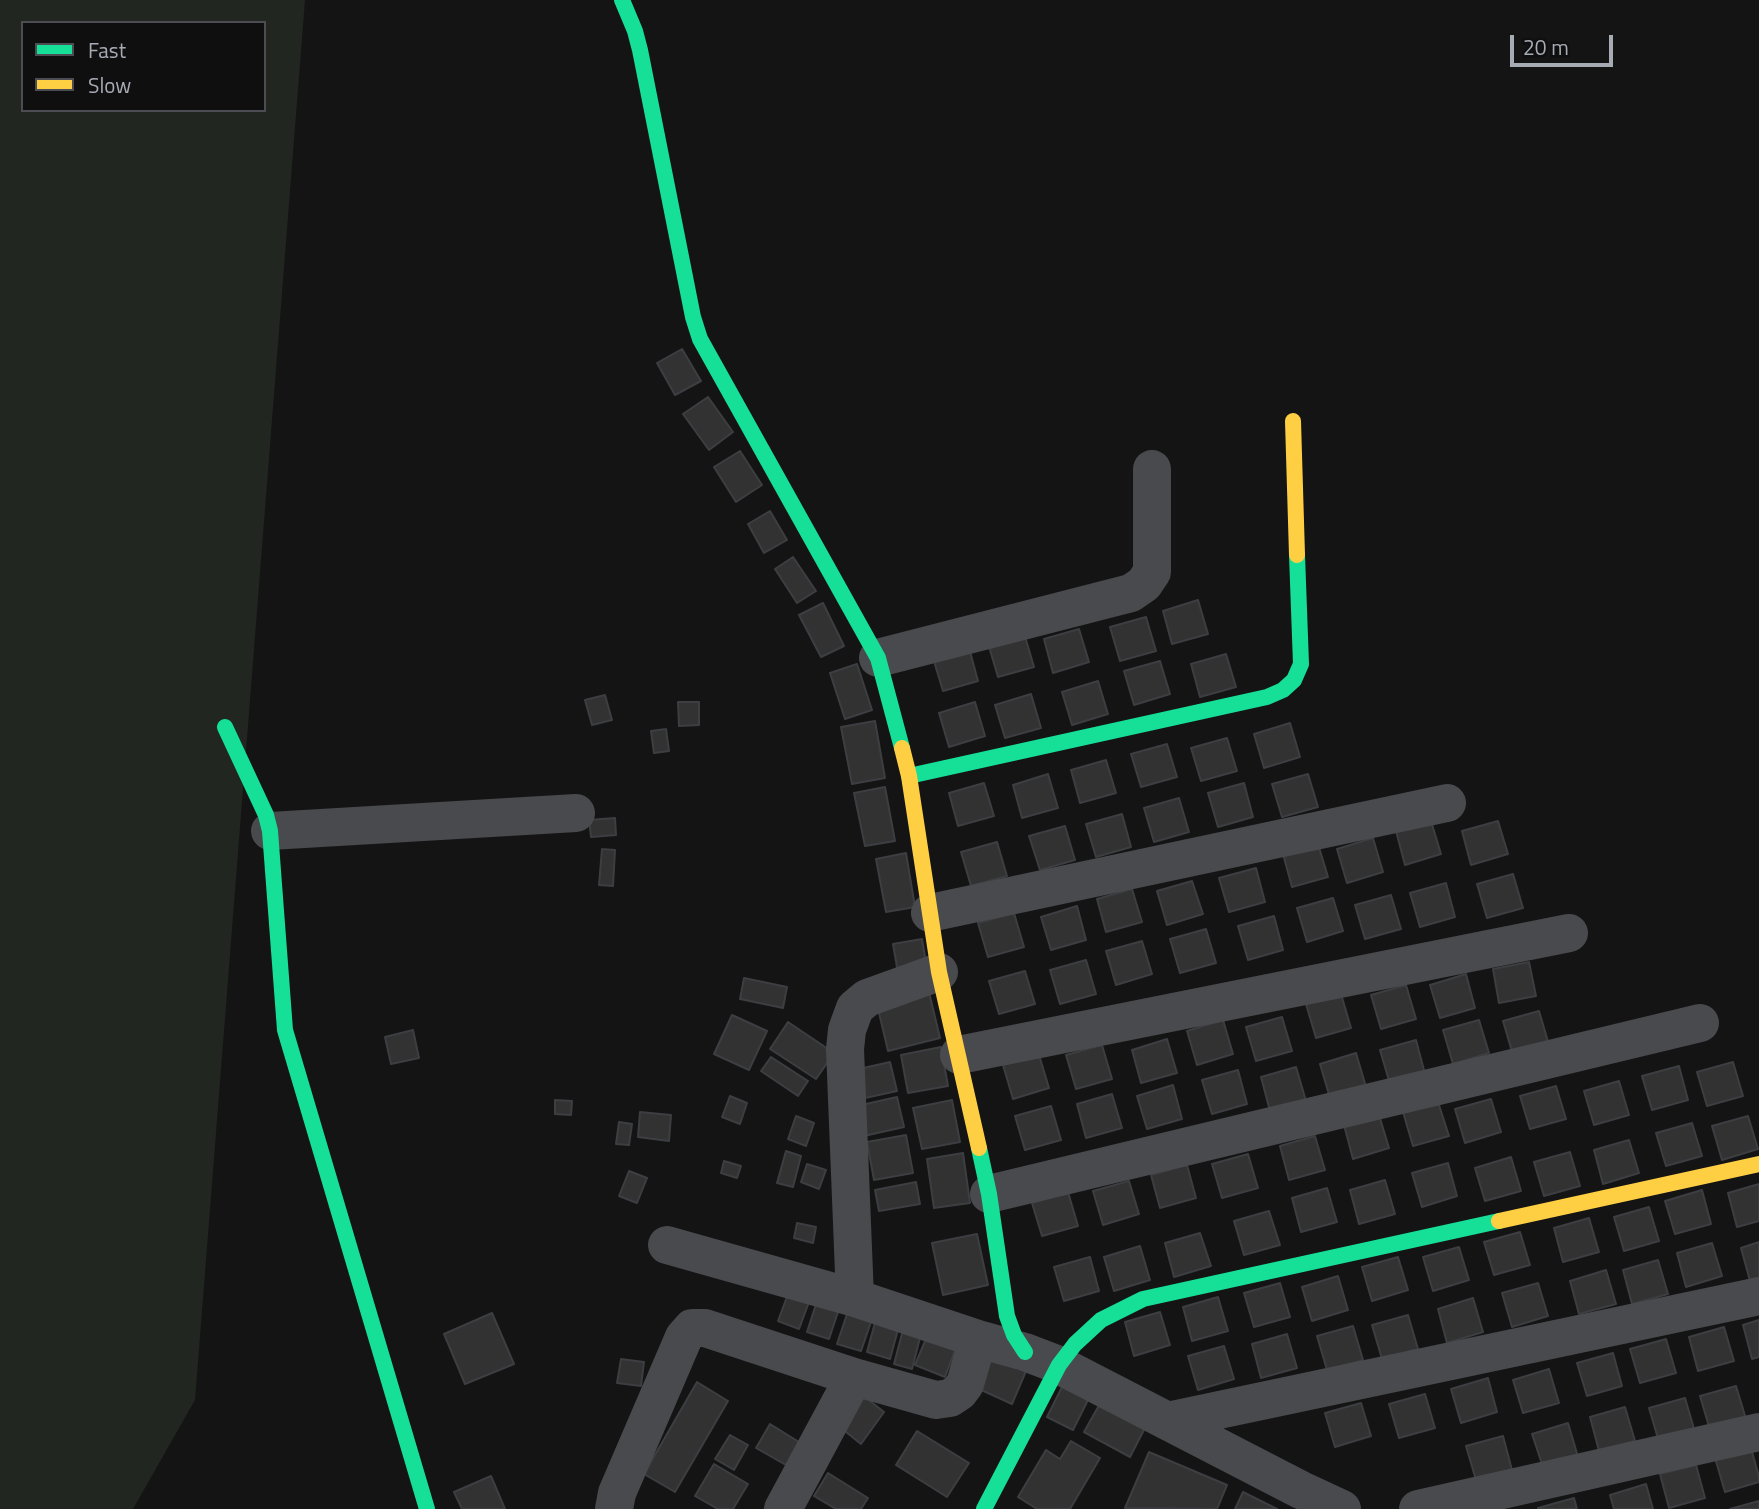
<!DOCTYPE html>
<html>
<head>
<meta charset="utf-8">
<style>
	body { margin:0 }
	#map { position:relative; width:1759px; height:1509px; overflow:hidden; background:#141415; font-family:"Titillium Web",sans-serif }
	canvas { display:block }
	.legend { position:absolute; left:21px; top:21px; width:245px; height:91px; box-sizing:border-box; background:#0f0f10; border:2px solid #4c4d52; margin:0; padding:9px 12px; list-style:none; font-size:21px; color:#a7abb4 }
	.legend li { display:flex; align-items:center; gap:14px; height:35px }
	.legend b { width:35px; border:2px solid #4c4d52 }
	.scale { position:absolute; left:1510px; top:35px; width:103px; height:32px; box-sizing:border-box; border:4px solid #a7abb4; border-top:0; padding-left:9px; font-size:21px; line-height:24px; white-space:nowrap; color:#a7abb4; -webkit-text-stroke:5px #0f0f10; paint-order:stroke }
</style>
</head>
<body>
<div id="map">
<canvas width="1759" height="1509"></canvas>
<ul class="legend">
<li><b style="height:9px;background:#16e098"></b>Fast</li>
<li><b style="height:9px;background:#ffcf43"></b>Slow</li>
</ul>
<div class="scale">20 m</div>
</div>
<script>
const g = document.querySelector('canvas').getContext('2d');
g.lineJoin = 'round';
function fill(path, color) { g.fillStyle = color; g.fill(path, 'evenodd'); }
const shape = rows => new Path2D(rows.map(r => 'M' + r).join(''));
function trace(path, color, width, dash) { g.strokeStyle = color; g.lineWidth = width; g.lineCap = dash ? 'butt' : 'round'; g.setLineDash(dash || []); g.stroke(path); }
fill(shape([
	[0,0,305,0,195,1400,133,1509,0,1509],
	[23,23,264,23,264,110,23,110]
]), '#212621');
const building = shape([
	[682,349,701,381,675,395,657,363,682,349],
	[708,397,733,432,709,450,683,414,708,397],
	[740,451,762,485,736,502,714,467,740,451],
	[770,511,787,540,764,553,748,524,770,511],
	[793,557,816,591,797,603,775,569,793,557],
	[1198,600,1208,634,1172,644,1163,611,1198,600],
	[823,603,844,646,821,657,799,615,823,603],
	[1146,617,1156,651,1120,661,1110,627,1146,617],
	[1079,629,1089,662,1053,673,1044,639,1079,629],
	[1024,633,1034,667,998,677,988,643,1024,633],
	[969,648,978,681,943,691,933,658,969,648],
	[1226,654,1236,687,1200,697,1191,664,1226,654],
	[1160,661,1170,694,1134,705,1124,671,1160,661],
	[857,664,872,710,845,719,830,673,857,664],
	[1098,681,1108,714,1072,725,1062,692,1098,681],
	[1031,694,1041,728,1005,738,995,705,1031,694],
	[605,695,612,720,592,725,585,700,605,695],
	[678,702,699,702,699,725,679,726,678,702],
	[975,702,985,736,949,747,939,713,975,702],
	[875,721,885,778,852,784,841,727,875,721],
	[1290,723,1300,757,1264,768,1254,734,1290,723],
	[666,729,669,751,654,753,651,731,666,729],
	[1227,738,1237,771,1201,781,1191,748,1227,738],
	[1167,744,1177,777,1141,787,1131,754,1167,744],
	[1106,760,1116,793,1080,803,1071,770,1106,760],
	[1048,774,1058,808,1022,818,1013,785,1048,774],
	[1308,774,1318,807,1282,817,1272,784,1308,774],
	[984,783,994,816,958,826,949,793,984,783],
	[1244,783,1253,817,1218,827,1208,793,1244,783],
	[885,787,895,841,865,846,854,793,885,787],
	[1179,798,1189,832,1154,842,1144,808,1179,798],
	[1122,814,1131,847,1096,857,1086,824,1122,814],
	[615,818,616,835,591,837,589,820,615,818],
	[1431,821,1441,854,1405,865,1396,831,1431,821],
	[1498,821,1508,854,1471,865,1462,831,1498,821],
	[1065,826,1075,860,1040,870,1029,836,1065,826],
	[1373,838,1383,872,1347,883,1337,849,1373,838],
	[997,842,1007,876,971,886,961,852,997,842],
	[1318,844,1328,877,1292,887,1283,854,1318,844],
	[602,849,615,850,613,886,599,885,602,849],
	[906,853,915,907,886,912,876,859,906,853],
	[1256,868,1265,902,1229,912,1219,878,1256,868],
	[1513,874,1523,908,1487,918,1477,884,1513,874],
	[1192,881,1203,914,1167,925,1157,891,1192,881],
	[1446,883,1455,917,1420,927,1410,893,1446,883],
	[1132,889,1142,922,1106,932,1097,899,1132,889],
	[1391,895,1401,929,1365,939,1355,905,1391,895],
	[1333,898,1343,931,1307,942,1297,908,1333,898],
	[1077,906,1086,940,1051,950,1041,917,1077,906],
	[1014,913,1024,947,988,957,978,923,1014,913],
	[1274,916,1283,950,1248,960,1238,926,1274,916],
	[1206,929,1216,963,1180,973,1170,939,1206,929],
	[922,939,927,969,898,973,893,944,922,939],
	[1142,941,1152,974,1116,985,1106,951,1142,941],
	[1086,960,1096,994,1060,1004,1050,970,1086,960],
	[1529,962,1536,996,1499,1003,1493,969,1529,962],
	[1025,971,1035,1004,999,1014,989,981,1025,971],
	[1466,974,1475,1008,1440,1018,1430,985,1466,974],
	[744,978,787,987,783,1008,740,999,744,978],
	[1406,985,1416,1019,1381,1029,1371,995,1406,985],
	[928,988,940,1038,888,1051,876,1000,928,988],
	[1341,994,1351,1028,1316,1038,1306,1004,1341,994],
	[1539,1011,1549,1045,1513,1055,1503,1021,1539,1011],
	[732,1015,767,1031,749,1070,714,1054,732,1015],
	[1282,1017,1292,1051,1256,1061,1246,1027,1282,1017],
	[1223,1020,1233,1054,1197,1065,1187,1031,1223,1020],
	[1479,1020,1489,1053,1453,1064,1443,1030,1479,1020],
	[788,1022,834,1053,816,1079,770,1049,788,1022],
	[413,1030,419,1058,391,1064,385,1037,413,1030],
	[1167,1039,1177,1073,1141,1083,1132,1050,1167,1039],
	[1416,1040,1425,1074,1390,1084,1380,1050,1416,1040],
	[1102,1045,1112,1079,1076,1089,1066,1055,1102,1045],
	[941,1047,948,1086,908,1093,901,1055,941,1047],
	[1356,1053,1366,1087,1330,1098,1320,1064,1356,1053],
	[1039,1055,1049,1088,1013,1099,1003,1065,1039,1055],
	[771,1057,808,1081,798,1096,761,1071,771,1057],
	[890,1062,897,1091,856,1100,850,1071,890,1062],
	[1733,1062,1743,1096,1707,1106,1697,1072,1733,1062],
	[1679,1066,1688,1100,1652,1110,1642,1076,1679,1066],
	[1296,1067,1306,1101,1270,1111,1261,1077,1296,1067],
	[1238,1070,1247,1104,1212,1114,1202,1080,1238,1070],
	[1619,1081,1629,1115,1594,1125,1584,1091,1619,1081],
	[1173,1085,1182,1119,1147,1129,1137,1096,1173,1085],
	[1556,1086,1566,1119,1530,1129,1520,1096,1556,1086],
	[1112,1094,1122,1128,1086,1138,1077,1104,1112,1094],
	[730,1096,747,1103,740,1124,722,1117,730,1096],
	[897,1097,904,1127,864,1136,857,1106,897,1097],
	[1491,1099,1501,1132,1465,1143,1455,1109,1491,1099],
	[555,1100,572,1101,571,1115,555,1114,555,1100],
	[952,1100,960,1142,922,1149,913,1108,952,1100],
	[1438,1102,1449,1136,1413,1146,1403,1112,1438,1102],
	[1051,1106,1061,1140,1025,1150,1015,1116,1051,1106],
	[640,1112,671,1115,669,1141,638,1137,640,1112],
	[1379,1115,1389,1148,1353,1159,1344,1125,1379,1115],
	[796,1116,814,1123,806,1146,788,1139,796,1116],
	[1748,1116,1758,1149,1722,1160,1712,1126,1748,1116],
	[619,1122,632,1124,629,1145,616,1144,619,1122],
	[1692,1123,1702,1156,1666,1166,1656,1133,1692,1123],
	[906,1135,913,1173,874,1180,867,1142,906,1135],
	[1315,1136,1325,1170,1289,1180,1280,1146,1315,1136],
	[1629,1140,1639,1173,1603,1184,1594,1150,1629,1140],
	[786,1151,801,1156,793,1187,777,1183,786,1151],
	[1570,1152,1580,1186,1544,1196,1534,1162,1570,1152],
	[963,1153,970,1203,934,1208,927,1159,963,1153],
	[1248,1154,1258,1188,1222,1198,1212,1164,1248,1154],
	[1511,1157,1521,1191,1485,1201,1475,1168,1511,1157],
	[724,1161,741,1166,737,1178,721,1173,724,1161],
	[1448,1163,1457,1196,1422,1207,1412,1173,1448,1163],
	[807,1164,826,1170,819,1189,801,1182,807,1164],
	[1187,1165,1196,1198,1160,1208,1151,1175,1187,1165],
	[629,1171,647,1178,637,1203,619,1196,629,1171],
	[1385,1180,1395,1214,1359,1224,1350,1190,1385,1180],
	[1129,1181,1139,1214,1103,1225,1093,1191,1129,1181],
	[916,1182,920,1204,879,1211,875,1190,916,1182],
	[1759,1184,1759,1221,1737,1227,1728,1193,1759,1184],
	[1327,1188,1337,1222,1301,1232,1292,1198,1327,1188],
	[1702,1190,1711,1224,1675,1234,1665,1201,1702,1190],
	[1068,1192,1078,1226,1042,1236,1032,1203,1068,1192],
	[1649,1207,1659,1241,1624,1251,1614,1217,1649,1207],
	[1269,1211,1280,1245,1244,1255,1234,1221,1269,1211],
	[1589,1218,1599,1252,1563,1262,1554,1228,1589,1218],
	[797,1223,816,1227,813,1243,794,1238,797,1223],
	[1520,1232,1530,1265,1494,1275,1484,1242,1520,1232],
	[1200,1233,1211,1266,1174,1277,1165,1243,1200,1233],
	[977,1234,988,1285,943,1295,932,1243,977,1234],
	[1759,1242,1759,1279,1750,1281,1741,1248,1759,1242],
	[1712,1243,1722,1276,1686,1287,1677,1253,1712,1243],
	[1140,1246,1150,1280,1114,1291,1104,1257,1140,1246],
	[1459,1247,1469,1280,1433,1291,1423,1257,1459,1247],
	[1090,1257,1099,1291,1064,1301,1054,1267,1090,1257],
	[1398,1257,1408,1290,1372,1301,1362,1267,1398,1257],
	[1658,1260,1668,1294,1632,1304,1623,1270,1658,1260],
	[1606,1270,1616,1304,1579,1314,1570,1281,1606,1270],
	[1338,1276,1348,1310,1312,1321,1302,1287,1338,1276],
	[1280,1283,1290,1317,1254,1327,1244,1293,1280,1283],
	[1538,1283,1548,1316,1512,1327,1502,1293,1538,1283],
	[791,1286,812,1294,799,1329,778,1321,791,1286],
	[820,1292,842,1300,829,1339,807,1332,820,1292],
	[1218,1297,1228,1331,1192,1341,1183,1307,1218,1297],
	[1473,1298,1483,1332,1447,1343,1438,1309,1473,1298],
	[848,1311,872,1319,861,1351,837,1344,848,1311],
	[1160,1312,1170,1345,1134,1356,1125,1322,1160,1312],
	[492,1313,514,1364,465,1384,444,1334,492,1313],
	[1408,1315,1418,1349,1382,1359,1372,1325,1408,1315],
	[876,1319,899,1326,890,1359,867,1352,876,1319],
	[1759,1320,1759,1357,1752,1359,1743,1325,1759,1320],
	[904,1326,922,1330,912,1369,894,1364,904,1326],
	[1353,1326,1363,1360,1327,1370,1317,1336,1353,1326],
	[1724,1327,1734,1361,1698,1371,1689,1337,1724,1327],
	[928,1334,957,1345,945,1377,915,1365,928,1334],
	[1287,1334,1297,1368,1261,1378,1252,1344,1287,1334],
	[1666,1339,1676,1373,1640,1383,1630,1349,1666,1339],
	[1224,1346,1234,1379,1198,1390,1188,1356,1224,1346],
	[1613,1353,1622,1386,1587,1396,1577,1363,1613,1353],
	[991,1356,1026,1371,1012,1404,977,1388,991,1356],
	[621,1359,644,1362,641,1386,617,1383,621,1359],
	[1549,1369,1559,1403,1523,1413,1513,1380,1549,1369],
	[1488,1378,1497,1412,1461,1423,1451,1389,1488,1378],
	[697,1382,728,1401,675,1492,644,1474,697,1382],
	[1064,1383,1090,1396,1073,1430,1047,1417,1064,1383],
	[1736,1386,1746,1419,1710,1430,1700,1396,1736,1386],
	[860,1393,884,1412,861,1444,836,1424,860,1393],
	[1425,1394,1435,1428,1399,1438,1389,1404,1425,1394],
	[1685,1398,1695,1432,1659,1442,1649,1408,1685,1398],
	[1102,1400,1147,1424,1130,1457,1084,1432,1102,1400],
	[1361,1403,1371,1436,1335,1447,1325,1413,1361,1403],
	[1625,1407,1635,1441,1599,1451,1590,1417,1625,1407],
	[1568,1423,1578,1457,1543,1467,1532,1434,1568,1423],
	[770,1424,799,1442,786,1465,756,1448,770,1424],
	[917,1431,969,1463,947,1497,896,1465,917,1431],
	[730,1435,748,1445,734,1470,715,1459,730,1435],
	[1503,1436,1512,1470,1476,1480,1466,1446,1503,1436],
	[1071,1441,1100,1458,1070,1509,1037,1509,1018,1497,1046,1450,1060,1459,1071,1441],
	[1751,1448,1759,1477,1759,1482,1725,1492,1715,1458,1751,1448],
	[1149,1452,1227,1485,1217,1509,1125,1508,1149,1452],
	[714,1464,748,1484,733,1509,718,1509,695,1496,714,1464],
	[1696,1465,1705,1498,1669,1508,1660,1474,1696,1465],
	[828,1473,868,1498,861,1509,836,1509,814,1496,828,1473],
	[491,1476,505,1509,462,1509,454,1492,491,1476],
	[1646,1484,1653,1509,1614,1509,1610,1495,1646,1484],
	[1243,1492,1277,1509,1235,1509,1243,1492],
	[1574,1498,1577,1509,1538,1509,1538,1508,1574,1498],
	[1759,1501,1759,1509,1730,1509,1759,1501]
]);
fill(building, '#323233');
trace(building, '#3d3e41', 2);
trace(shape([
	[878,658,1131,593,1144,584,1152,572,1152,469],
	[270,831,576,813],
	[930,913,1447,803],
	[959,1055,1569,933],
	[989,1194,1700,1023],
	[667,1245,855,1298,978,1339,1025,1352,1059,1365,1301,1490,1342,1509],
	[855,1298,845,1049,847,1030,855,1008,867,998,939,972],
	[1167,1421,1759,1296],
	[614,1509,617,1493,684,1337,692,1328,705,1328,854,1377,936,1400,950,1398,959,1392,965,1384,978,1339],
	[783,1509,854,1377],
	[1418,1509,1759,1432]
]), '#494a4d', 38);
trace(shape([
	[622,0,635,31,640,50,693,317,700,339,878,658,902,748],
	[225,727,266,815,270,831,285,1030,427,1509],
	[909,776,1267,697,1283,690,1294,680,1301,664,1297,555],
	[979,1148,989,1194,1007,1316,1014,1335,1025,1352],
	[984,1509,1059,1365,1075,1344,1101,1320,1143,1299,1499,1221]
]), '#16e098', 16);
trace(shape([
	[1293,421,1297,555],
	[902,748,909,776,939,972,979,1148],
	[1499,1221,1759,1164]
]), '#ffcf43', 16);
</script>
</body>
</html>
